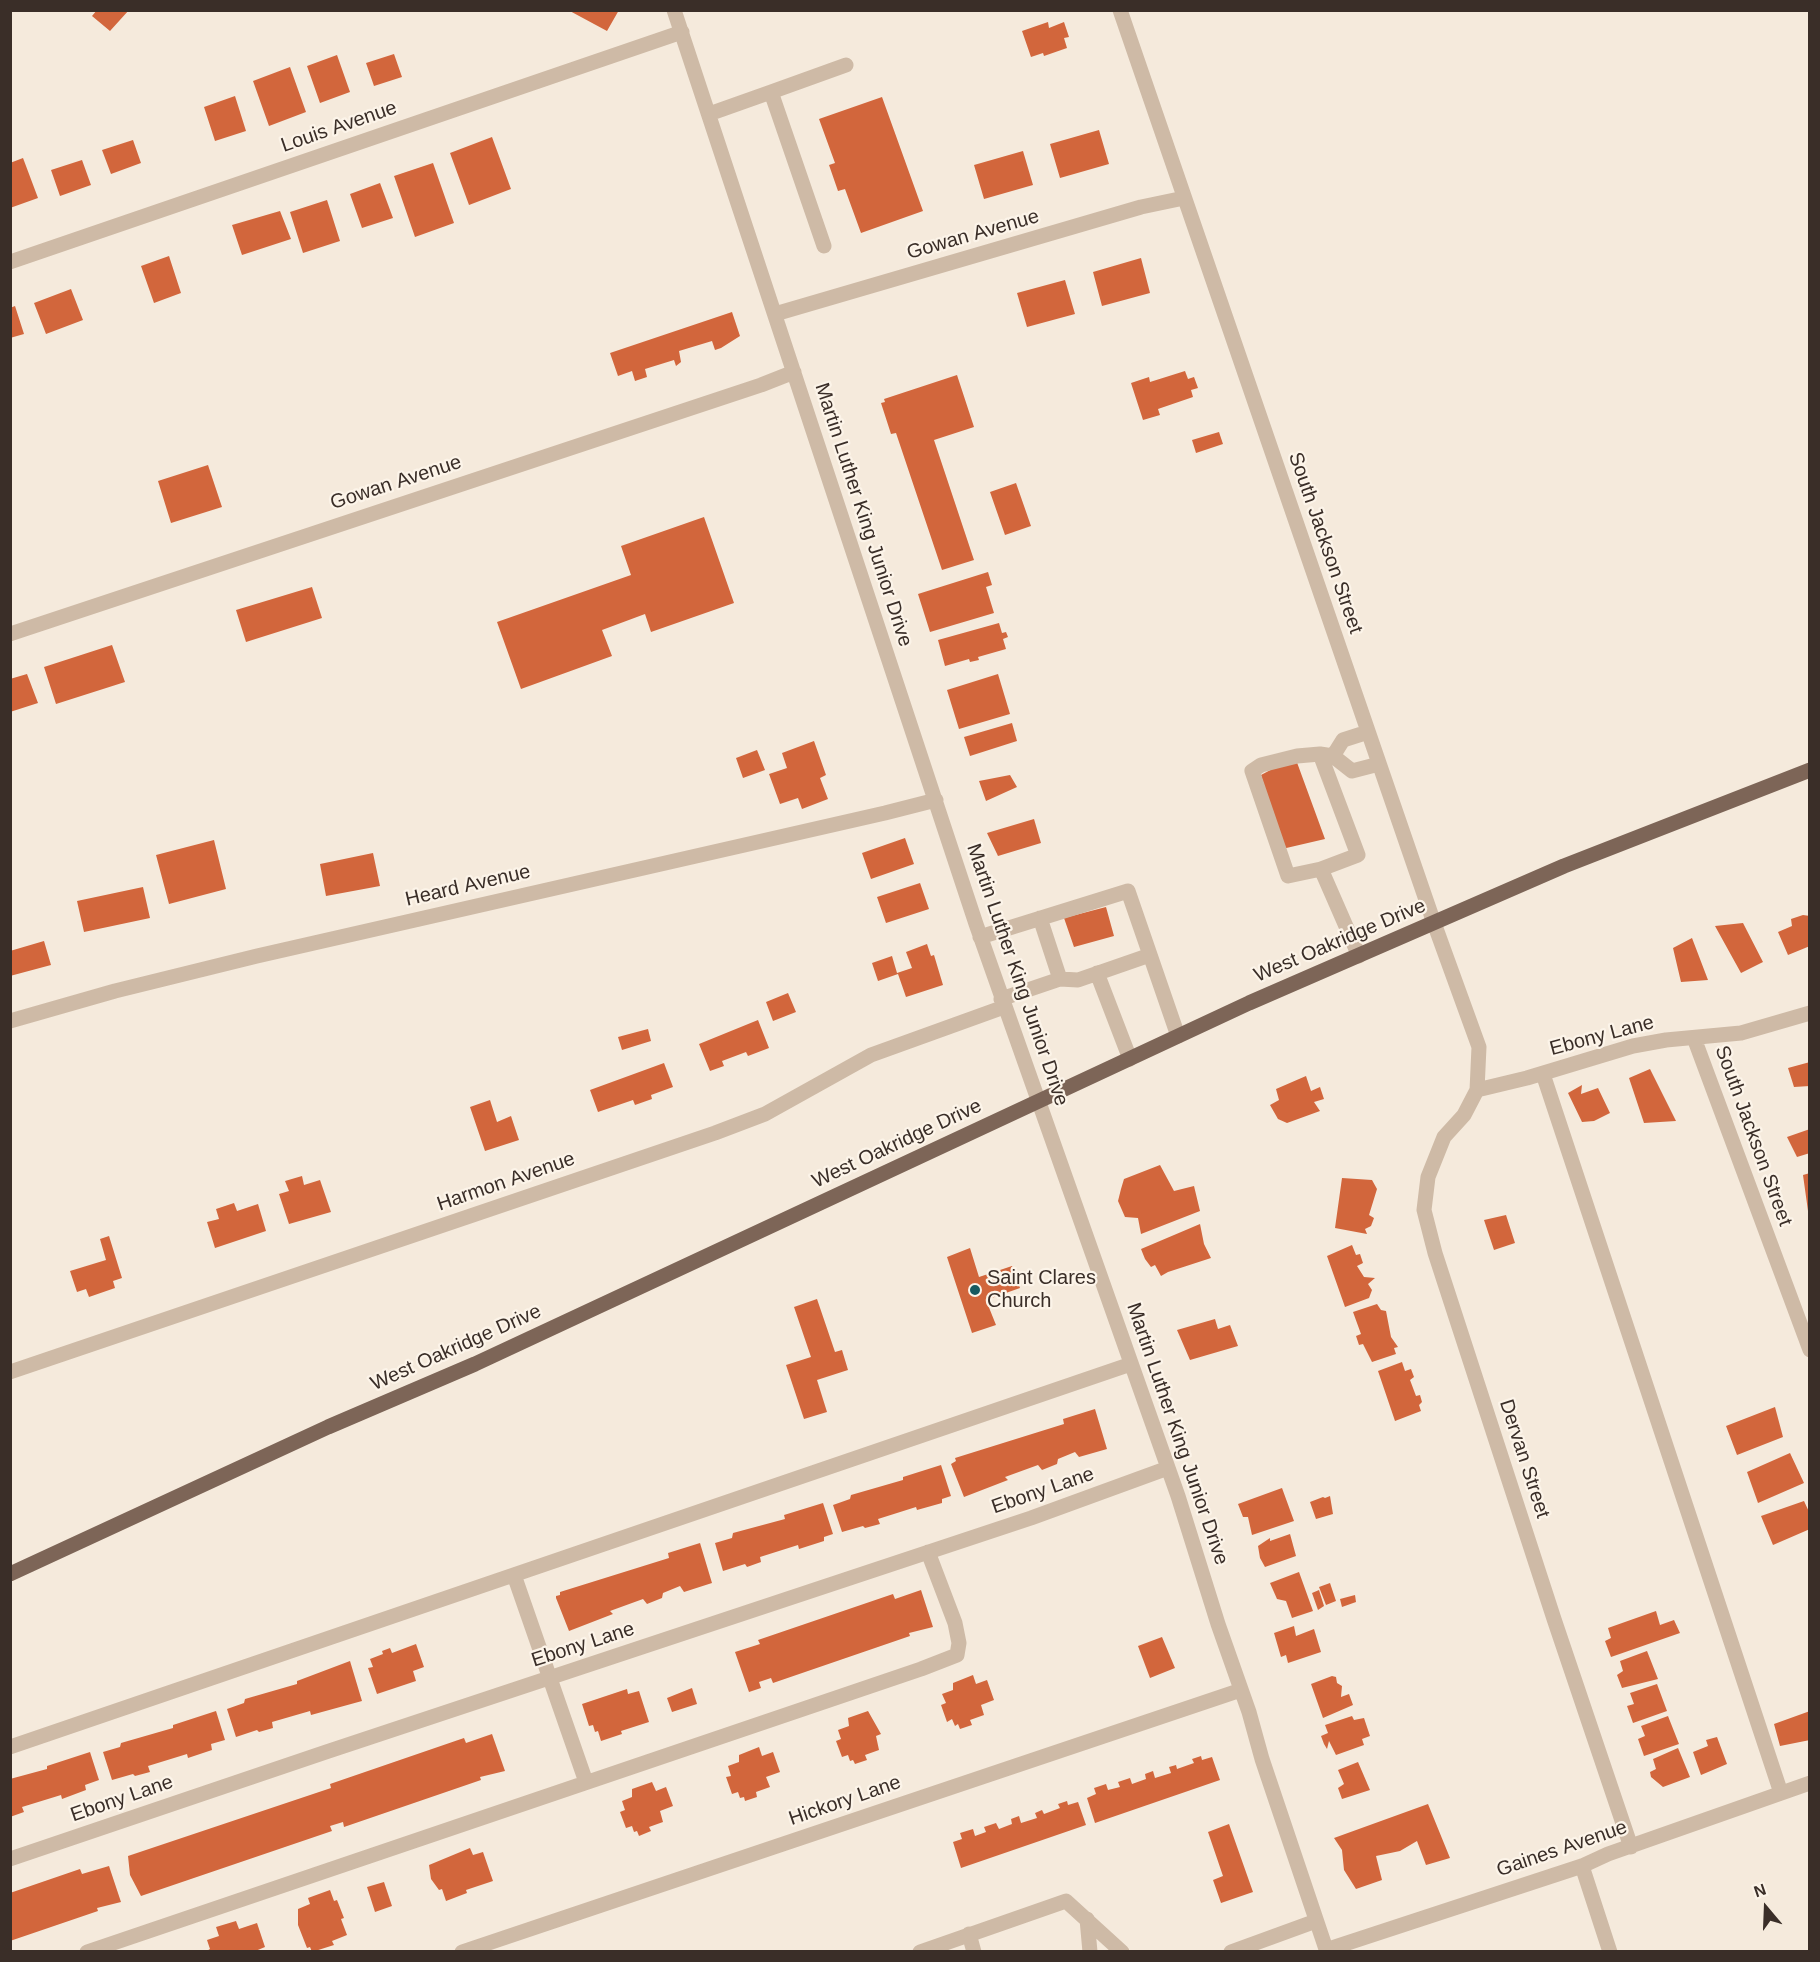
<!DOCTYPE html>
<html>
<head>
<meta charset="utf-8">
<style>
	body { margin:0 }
	#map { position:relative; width:1820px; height:1962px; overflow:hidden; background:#f5eadc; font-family:Arial,sans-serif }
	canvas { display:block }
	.frame { position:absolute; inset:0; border:12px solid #3a2e28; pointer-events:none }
	.north { position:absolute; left:1736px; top:1878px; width:60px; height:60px; -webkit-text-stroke:4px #fcf4e9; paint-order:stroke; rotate:341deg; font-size:16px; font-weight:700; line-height:24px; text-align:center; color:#3a2e28 }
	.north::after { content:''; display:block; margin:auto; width:21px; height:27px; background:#3a2e28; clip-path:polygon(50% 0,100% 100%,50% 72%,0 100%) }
</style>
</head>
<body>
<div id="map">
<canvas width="1820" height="1962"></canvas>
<div class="frame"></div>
<div class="north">N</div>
</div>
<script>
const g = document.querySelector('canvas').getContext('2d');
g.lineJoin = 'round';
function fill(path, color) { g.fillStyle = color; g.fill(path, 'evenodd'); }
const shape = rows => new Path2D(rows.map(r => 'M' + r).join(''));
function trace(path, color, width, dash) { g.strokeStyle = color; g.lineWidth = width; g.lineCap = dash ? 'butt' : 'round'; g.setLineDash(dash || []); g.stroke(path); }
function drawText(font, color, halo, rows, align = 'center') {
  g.font = font + ' Arial,sans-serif'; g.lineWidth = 4.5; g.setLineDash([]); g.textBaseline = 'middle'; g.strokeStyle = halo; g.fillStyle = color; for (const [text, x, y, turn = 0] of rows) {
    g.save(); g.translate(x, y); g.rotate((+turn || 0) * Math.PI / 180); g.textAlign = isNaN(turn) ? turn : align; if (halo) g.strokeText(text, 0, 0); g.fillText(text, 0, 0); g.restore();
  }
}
fill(shape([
	[97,10,129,10,110,31,92,16],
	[568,10,619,10,607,31],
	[1048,22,1049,28,1064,22,1069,37,1064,38,1067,48,1044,56,1043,53,1031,57,1022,31],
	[394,54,402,77,374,86,366,63],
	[337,55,350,92,320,103,307,66],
	[290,67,306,112,269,126,253,81],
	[235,96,246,131,215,141,204,107],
	[882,97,923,211,861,233,845,189,838,191,829,165,835,163,819,119],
	[1099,130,1109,164,1060,178,1050,144],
	[492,137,511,189,469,205,450,153],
	[133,140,141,163,111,174,102,150],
	[1023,151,1033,185,984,199,974,165],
	[23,158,38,198,10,208,10,163],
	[82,160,91,185,60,196,51,170],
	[433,163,454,223,415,237,394,176],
	[380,183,393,218,362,228,350,194],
	[327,200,340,241,303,253,290,212],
	[280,211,291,239,242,255,232,225],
	[169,256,181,293,154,303,141,266],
	[1141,258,1150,293,1102,306,1093,272],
	[1065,280,1075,314,1027,327,1017,293],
	[71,289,83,320,46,334,34,303],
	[15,306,24,334,10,338,10,308],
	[732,312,740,336,721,348,715,350,712,341,679,351,681,362,676,366,674,360,645,369,647,377,635,381,632,371,618,376,610,353],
	[1185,371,1188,379,1194,377,1198,388,1191,390,1193,397,1158,409,1160,415,1143,420,1131,383,1149,377,1150,382],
	[957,375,974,427,934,440,974,560,942,570,896,433,891,434,881,403,885,402,884,399],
	[1219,432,1223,444,1196,453,1192,440],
	[208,465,222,507,171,523,158,481],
	[1016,483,1031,526,1005,535,990,492],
	[704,517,734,603,651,632,645,614,602,630,612,656,521,689,497,622,631,575,621,546],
	[988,572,992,585,986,587,994,613,930,632,918,594],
	[312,587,322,618,246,642,236,610],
	[999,623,1002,633,1006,632,1008,637,1003,639,1006,649,978,657,979,660,970,662,969,659,945,666,938,640],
	[112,645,125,682,56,704,44,667],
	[27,674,38,703,10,712,10,679],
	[998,674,1010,714,959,729,947,690],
	[1012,723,1017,741,970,756,964,737],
	[814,741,826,775,820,778,828,799,802,809,798,798,780,804,769,774,787,768,782,753],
	[757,750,765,770,743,778,736,758],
	[1295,757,1325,839,1282,849,1261,775],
	[1010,775,1017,787,986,801,979,781],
	[1034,819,1041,843,998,856,987,833],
	[905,838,914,864,871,879,862,853],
	[214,840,226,889,169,904,156,855],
	[373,853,380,886,326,896,320,864],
	[920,883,929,909,886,923,877,897],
	[143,887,150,918,84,932,77,901],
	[1106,907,1114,936,1074,947,1064,918],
	[1803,915,1810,916,1810,946,1788,955,1778,932,1792,926,1791,919],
	[1743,923,1763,962,1741,973,1715,926],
	[1692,938,1708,980,1681,982,1673,948],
	[44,941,51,965,10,976,10,951],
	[927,944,931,956,934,955,943,985,906,997,898,974,878,981,872,963,892,956,897,973,912,968,906,952],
	[788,993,796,1012,773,1021,766,1002],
	[758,1020,769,1048,748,1056,746,1052,722,1061,724,1066,710,1071,699,1044],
	[648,1029,651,1041,622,1050,618,1037],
	[1810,1062,1810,1086,1794,1087,1788,1068],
	[664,1063,673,1087,651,1095,652,1099,635,1105,633,1100,598,1112,590,1090],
	[1650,1069,1676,1121,1644,1123,1629,1078],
	[1306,1076,1311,1091,1320,1087,1324,1099,1314,1102,1320,1111,1287,1123,1278,1119,1270,1105,1279,1100,1276,1089],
	[1582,1085,1581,1094,1598,1088,1610,1113,1594,1121,1582,1122,1568,1093],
	[490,1100,497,1122,511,1116,519,1140,485,1151,470,1107],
	[1810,1129,1810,1153,1797,1157,1787,1137],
	[1160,1165,1174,1191,1194,1186,1200,1211,1141,1234,1138,1218,1125,1217,1118,1201,1121,1189,1124,1179],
	[1810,1173,1810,1211,1808,1211,1803,1175],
	[302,1176,304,1185,320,1180,331,1212,289,1224,279,1194,289,1191,285,1181],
	[1342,1178,1372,1180,1377,1189,1369,1215,1374,1218,1371,1226,1365,1229,1367,1234,1335,1228],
	[234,1203,237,1211,258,1204,266,1231,215,1248,207,1222,219,1219,216,1209],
	[1506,1215,1515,1243,1494,1250,1484,1220],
	[1200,1224,1204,1244,1211,1258,1168,1272,1161,1276,1155,1265,1151,1267,1145,1259,1141,1249],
	[109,1236,122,1278,113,1281,115,1288,89,1297,86,1289,77,1292,70,1271,106,1260,100,1239],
	[1352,1245,1356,1255,1360,1254,1363,1263,1357,1266,1364,1277,1375,1278,1368,1284,1372,1290,1369,1298,1345,1307,1327,1256],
	[970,1248,979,1277,1012,1266,1020,1288,986,1300,996,1325,972,1333,947,1257],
	[817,1299,835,1352,842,1350,848,1370,817,1380,827,1412,804,1419,786,1365,811,1357,794,1307],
	[1377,1304,1381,1310,1386,1311,1391,1337,1398,1347,1394,1348,1396,1354,1372,1362,1363,1344,1359,1345,1356,1336,1361,1334,1353,1312],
	[1215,1319,1218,1329,1230,1325,1238,1346,1190,1360,1177,1330],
	[1402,1362,1405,1371,1411,1369,1414,1377,1410,1380,1416,1396,1420,1395,1422,1402,1419,1405,1421,1411,1395,1421,1378,1371],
	[1775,1407,1783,1437,1737,1455,1726,1426],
	[1095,1409,1107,1449,1079,1457,1075,1452,1058,1459,1057,1464,1042,1470,1038,1465,1005,1477,1008,1480,964,1497,951,1464,956,1461,955,1458,1064,1424,1063,1419],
	[1790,1453,1804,1483,1758,1503,1747,1472],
	[941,1465,951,1496,942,1499,942,1503,917,1510,916,1507,878,1519,880,1524,865,1528,863,1526,842,1532,833,1505,850,1499,851,1495,903,1480,903,1477],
	[1282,1488,1294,1521,1252,1535,1248,1517,1243,1517,1238,1504],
	[1330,1496,1333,1514,1316,1519,1310,1502,1323,1497,1325,1498],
	[1804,1501,1810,1514,1810,1529,1773,1545,1761,1516],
	[823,1503,833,1534,824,1537,824,1541,799,1549,798,1545,760,1557,761,1562,747,1567,745,1564,723,1571,715,1543,732,1538,733,1533,785,1519,784,1515],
	[1290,1534,1296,1556,1265,1567,1260,1558,1258,1546,1270,1538,1270,1541],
	[700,1543,712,1583,684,1592,680,1586,663,1593,662,1598,647,1604,643,1599,610,1611,613,1614,569,1631,556,1598,556,1596,560,1595,560,1592,669,1558,668,1553],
	[1299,1572,1313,1611,1292,1618,1286,1601,1277,1599,1270,1583],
	[1330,1583,1336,1601,1326,1605,1319,1587],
	[921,1590,933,1627,909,1633,910,1636,773,1683,771,1678,759,1682,761,1688,749,1692,735,1652,760,1644,758,1640,893,1594,895,1599],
	[1319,1590,1324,1606,1318,1610,1312,1593],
	[1355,1595,1356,1602,1342,1607,1340,1599],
	[1656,1611,1660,1625,1674,1620,1680,1633,1611,1657,1605,1641,1611,1638,1608,1628],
	[1294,1626,1296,1636,1314,1629,1321,1652,1288,1663,1286,1655,1281,1657,1274,1633],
	[1162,1637,1175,1668,1150,1678,1138,1646],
	[416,1644,424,1667,413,1671,416,1681,377,1694,368,1668,373,1667,370,1659,383,1654,382,1651,390,1648,392,1653],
	[1647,1651,1658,1679,1622,1688,1617,1675,1623,1671,1620,1661],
	[350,1661,362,1701,311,1715,310,1711,272,1722,273,1728,259,1732,257,1730,236,1737,227,1709,244,1703,245,1699,297,1684,297,1681],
	[973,1675,976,1684,987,1680,994,1700,981,1705,984,1715,970,1720,972,1725,960,1729,958,1724,955,1726,952,1719,947,1722,941,1705,946,1703,942,1694,953,1690,953,1683],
	[1332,1676,1336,1677,1337,1683,1342,1686,1341,1697,1349,1694,1353,1705,1323,1718,1311,1684],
	[1657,1684,1667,1711,1633,1723,1627,1706,1634,1704,1630,1693],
	[692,1688,697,1704,672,1712,667,1698],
	[627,1689,628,1694,639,1691,649,1722,621,1731,622,1734,601,1741,598,1731,595,1732,593,1725,589,1726,582,1704],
	[216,1711,225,1740,211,1744,212,1750,188,1758,187,1754,148,1766,150,1772,135,1776,133,1774,112,1780,103,1752,120,1747,121,1743,173,1728,173,1725],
	[868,1711,881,1734,876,1736,879,1750,865,1755,867,1760,855,1764,853,1760,850,1761,848,1755,842,1757,836,1741,841,1739,838,1730,849,1726,848,1718],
	[1810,1711,1810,1740,1780,1746,1774,1724],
	[1352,1716,1354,1720,1364,1718,1370,1736,1362,1739,1364,1745,1336,1755,1329,1741,1327,1749,1324,1744,1321,1736,1328,1733,1325,1725],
	[1668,1716,1679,1744,1644,1756,1638,1739,1645,1736,1641,1726],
	[492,1734,505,1771,480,1777,481,1780,344,1827,343,1822,330,1826,332,1831,141,1896,130,1875,128,1856,331,1788,330,1784,464,1738,466,1743],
	[1717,1737,1727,1764,1701,1775,1693,1752,1708,1746,1706,1740],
	[759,1747,762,1756,773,1752,780,1772,766,1777,770,1787,756,1792,757,1797,745,1801,744,1797,740,1798,738,1792,732,1794,726,1777,731,1776,728,1766,739,1762,739,1755],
	[1678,1748,1690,1777,1663,1787,1651,1777,1650,1772,1656,1769,1653,1759],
	[90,1752,99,1780,85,1785,86,1790,62,1799,61,1795,22,1807,24,1812,10,1817,10,1779,47,1769,47,1766],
	[1201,1756,1202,1760,1212,1757,1220,1780,1095,1823,1087,1798,1096,1794,1094,1788,1106,1784,1108,1790,1120,1787,1118,1782,1130,1778,1132,1784,1146,1779,1145,1774,1153,1771,1155,1778,1171,1773,1169,1767,1176,1765,1177,1769,1194,1763,1192,1759],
	[1358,1762,1370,1790,1342,1799,1338,1788,1344,1784,1338,1770],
	[652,1782,656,1791,666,1787,673,1806,660,1811,663,1822,649,1827,651,1831,639,1836,637,1831,634,1832,632,1826,626,1828,620,1812,625,1810,622,1801,632,1797,632,1789],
	[1067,1801,1068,1805,1078,1802,1086,1825,961,1868,953,1842,962,1839,960,1833,973,1829,975,1836,986,1832,984,1827,996,1823,999,1829,1012,1824,1011,1819,1019,1816,1021,1823,1037,1818,1035,1813,1042,1810,1044,1814,1060,1808,1058,1804],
	[1428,1804,1450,1858,1426,1865,1417,1841,1400,1851,1376,1856,1382,1880,1356,1889,1344,1870,1342,1850,1334,1838],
	[1229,1824,1253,1892,1221,1903,1213,1880,1223,1876,1208,1832],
	[470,1848,473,1855,483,1852,493,1881,466,1890,467,1893,446,1901,442,1889,439,1890,431,1879,429,1865],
	[109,1866,121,1902,97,1908,98,1911,10,1941,10,1893,80,1869,82,1874],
	[384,1882,392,1906,375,1912,367,1887],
	[330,1890,334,1901,337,1900,344,1918,341,1919,347,1935,332,1941,334,1945,312,1952,310,1947,307,1948,298,1925,298,1909,310,1904,308,1898],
	[236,1921,239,1929,257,1923,265,1947,253,1952,205,1952,210,1949,207,1940,219,1936,216,1927]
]), '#d2663c');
trace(shape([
	[674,10,976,924,1178,1496,1218,1624,1249,1712,1262,1759,1327,1952],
	[1120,10,1434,923,1479,1047,1477,1090,1464,1115,1444,1137,1428,1177,1424,1210,1435,1253,1554,1619,1631,1847],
	[771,92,846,65],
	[709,114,771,92,824,246],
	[10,262,682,32],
	[775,314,1141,207,1184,198],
	[10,634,761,385,794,372],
	[1320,754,1358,855,1321,869,1359,956],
	[1333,756,1343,740,1368,732],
	[1321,869,1288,876,1252,771,1261,765,1297,756,1320,754,1333,756,1352,771,1379,764],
	[1040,918,1060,979],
	[980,937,1128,891,1178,1036],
	[1097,973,1130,1059],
	[1001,999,1060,979,1078,980,1150,955],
	[10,1021,115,991,257,956,885,813,936,800],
	[1694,1038,1810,1350],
	[1543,1074,1781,1793],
	[1477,1090,1527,1078,1633,1046,1666,1040,1741,1033,1810,1013],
	[10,1372,715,1133,765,1114,871,1055,1004,1007],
	[514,1575,586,1782],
	[10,1747,1131,1364],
	[10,1859,326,1752,1031,1518,1168,1468],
	[1582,1866,1610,1952],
	[1087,1919,1090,1952],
	[969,1934,974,1952],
	[1326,1950,1582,1866,1608,1854,1810,1783],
	[87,1952,921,1669,957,1655,959,1643,955,1623,928,1552],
	[462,1952,1241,1690],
	[920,1952,1066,1901,1122,1952],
	[1231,1952,1316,1921]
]), '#cebaa6', 15);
trace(shape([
	[10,1574,328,1427,475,1364,1249,1003,1564,866,1810,770]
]), '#7d6557', 15);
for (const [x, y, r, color] of [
	[975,1290,6,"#185960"]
]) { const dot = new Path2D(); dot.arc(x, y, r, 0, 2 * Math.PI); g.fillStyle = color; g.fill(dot); trace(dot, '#fcf4e9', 2); }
drawText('20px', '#3a2e28', '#fcf4e9', [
	["Louis Avenue",339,127,-19],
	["Gowan Avenue",973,235,-16],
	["Gowan Avenue",396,483,-18],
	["Martin Luther King Junior Drive",863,515,72],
	["South Jackson Street",1325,543,71],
	["Heard Avenue",468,886,-13],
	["West Oakridge Drive",1340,941,-23],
	["Martin Luther King Junior Drive",1017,975,71],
	["Ebony Lane",1602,1036,-15],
	["South Jackson Street",1753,1136,70],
	["West Oakridge Drive",897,1144,-25],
	["Harmon Avenue",506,1182,-19],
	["West Oakridge Drive",456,1348,-24],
	["Martin Luther King Junior Drive",1177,1434,71],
	["Dervan Street",1524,1459,72],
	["Ebony Lane",1043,1491,-19],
	["Ebony Lane",583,1645,-18],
	["Ebony Lane",122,1799,-19],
	["Hickory Lane",845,1801,-19],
	["Gaines Avenue",1562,1849,-19]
]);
drawText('20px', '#3a2e28', '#fcf4e9', [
	["Saint Clares",987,1278],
	["Church",987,1301]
], 'left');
</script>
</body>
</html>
